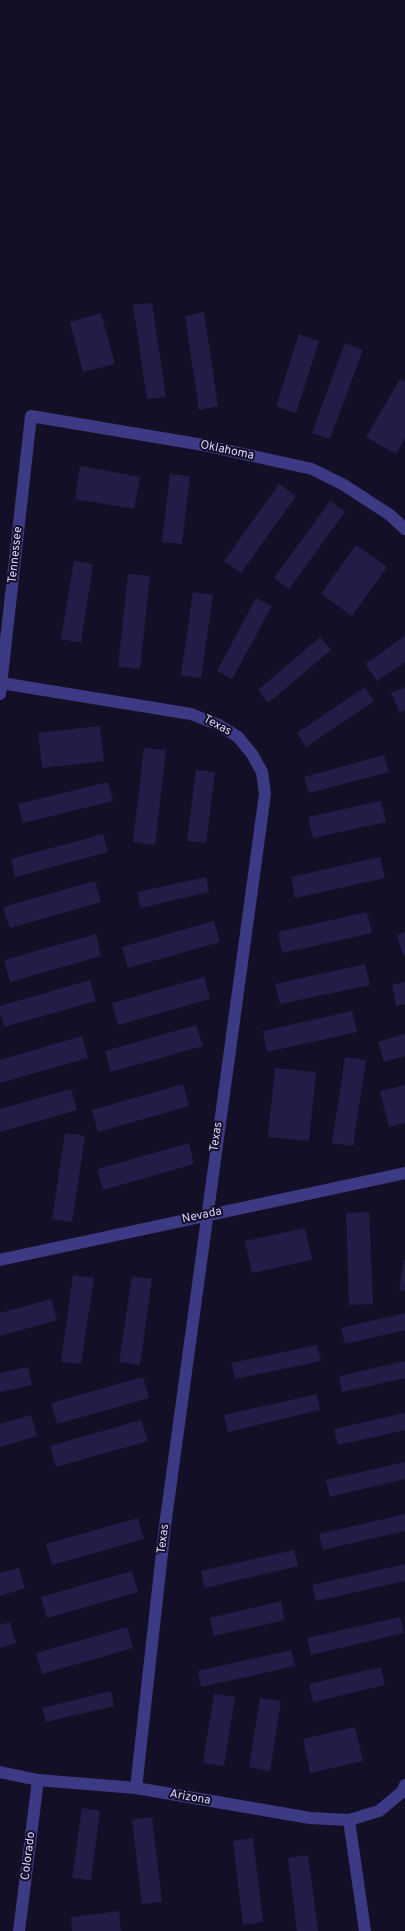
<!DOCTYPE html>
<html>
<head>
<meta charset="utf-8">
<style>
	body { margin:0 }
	canvas { display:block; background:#130f26 }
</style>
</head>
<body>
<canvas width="405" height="1931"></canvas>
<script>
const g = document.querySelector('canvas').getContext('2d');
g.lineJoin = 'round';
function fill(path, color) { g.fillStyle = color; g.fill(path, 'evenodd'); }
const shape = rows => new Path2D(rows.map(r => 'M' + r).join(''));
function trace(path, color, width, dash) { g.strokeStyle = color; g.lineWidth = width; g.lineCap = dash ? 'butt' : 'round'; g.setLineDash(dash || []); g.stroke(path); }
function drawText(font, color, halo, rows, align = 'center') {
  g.font = font + ' Overpass,sans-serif'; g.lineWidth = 4; g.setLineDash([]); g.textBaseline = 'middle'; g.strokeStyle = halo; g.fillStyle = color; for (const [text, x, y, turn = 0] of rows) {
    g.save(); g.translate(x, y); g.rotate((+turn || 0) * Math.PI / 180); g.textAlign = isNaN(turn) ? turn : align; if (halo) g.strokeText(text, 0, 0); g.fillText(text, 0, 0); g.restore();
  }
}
fill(shape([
	[152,303,166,397,147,399,133,305],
	[204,312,218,406,199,410,185,316],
	[101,313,115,364,83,372,70,322],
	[299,334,319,341,296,413,276,406],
	[345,343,363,350,330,439,312,433],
	[400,379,405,382,405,438,396,454,366,437],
	[80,466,140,477,134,509,75,499],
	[170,474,190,476,182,544,162,542],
	[279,484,296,496,241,573,224,561],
	[330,501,345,512,289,589,274,578],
	[356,545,387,567,352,616,321,594],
	[74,561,93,564,81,643,61,639],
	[128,574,150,576,140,669,118,667],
	[193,592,213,595,201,678,181,675],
	[256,598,272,606,232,679,217,671],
	[405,636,405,662,377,681,365,664],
	[320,637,331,650,268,703,258,690],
	[365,687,374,701,306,747,297,733],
	[405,687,405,710,400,713,391,693],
	[100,726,104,761,42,768,38,733],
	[144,748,166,750,155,845,133,842],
	[384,755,389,772,309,793,304,777],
	[196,770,215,772,206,843,187,841],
	[108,782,113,801,23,823,18,804],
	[381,801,386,822,313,838,308,817],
	[103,834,108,852,15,877,11,859],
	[380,857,385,878,295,898,291,877],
	[206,877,209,892,141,908,137,892],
	[95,881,101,902,10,928,3,907],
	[367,912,372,933,282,953,278,932],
	[214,921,220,942,128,968,122,947],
	[405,932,405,955,403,955,397,935],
	[96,934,101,956,10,982,4,960],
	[365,964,370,985,280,1004,275,984],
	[204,977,210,999,118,1025,112,1003],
	[90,980,96,1001,4,1027,0,1013,0,1006],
	[405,982,405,1004,396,1006,392,985],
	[352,1011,357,1032,267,1052,263,1031],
	[196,1025,203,1046,111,1072,105,1051],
	[405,1034,405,1056,384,1062,378,1042],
	[82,1036,88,1058,0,1083,0,1060],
	[345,1057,366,1060,353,1146,332,1143],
	[275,1068,316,1072,309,1141,268,1137],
	[183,1084,189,1106,98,1132,92,1110],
	[405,1085,405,1123,389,1127,380,1091],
	[71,1089,77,1110,0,1132,0,1109],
	[65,1133,85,1136,72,1222,52,1219],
	[189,1143,194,1164,103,1190,97,1169],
	[369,1212,373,1304,349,1305,346,1213],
	[305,1228,312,1260,252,1273,245,1241],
	[404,1260,405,1260,405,1291,399,1290],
	[73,1275,94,1278,81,1364,61,1362],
	[132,1276,152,1279,140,1365,119,1362],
	[51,1299,57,1320,0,1336,0,1313],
	[405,1313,405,1330,345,1344,341,1328],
	[317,1345,321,1361,235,1379,231,1363],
	[405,1361,405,1378,342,1392,339,1376],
	[28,1367,32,1385,0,1392,0,1373],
	[143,1377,149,1398,57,1424,51,1403],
	[317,1394,320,1410,228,1432,224,1415],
	[405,1413,405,1430,338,1445,334,1429],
	[31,1415,37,1436,0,1447,0,1424],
	[141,1420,148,1441,56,1467,50,1446],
	[405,1462,405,1479,330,1497,326,1480],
	[405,1514,405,1531,323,1550,319,1534],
	[138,1518,144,1539,52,1565,46,1544],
	[294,1550,298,1566,205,1588,201,1571],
	[405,1564,405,1581,316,1601,312,1585],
	[19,1568,25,1588,0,1596,0,1573],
	[132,1571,138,1592,47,1618,41,1597],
	[281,1601,285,1620,214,1636,210,1618],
	[400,1617,404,1633,311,1655,307,1638],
	[10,1622,16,1643,0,1648,0,1625],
	[127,1627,133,1648,42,1674,36,1653],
	[291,1650,295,1666,201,1687,198,1671],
	[381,1667,385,1685,313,1702,309,1684],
	[111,1691,114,1706,46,1722,42,1708],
	[214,1694,235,1697,224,1766,203,1763],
	[260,1698,281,1701,270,1771,249,1767],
	[355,1727,363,1761,310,1773,303,1739],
	[82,1808,100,1811,91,1880,72,1878],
	[152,1817,162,1902,142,1904,132,1820],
	[253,1838,263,1922,243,1925,233,1841],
	[308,1855,318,1931,297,1931,288,1858],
	[119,1911,121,1931,72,1931,71,1917]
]), '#241b47');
trace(shape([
	[1,683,191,714,219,725,238,737,252,754,262,772,265,794,165,1526,136,1788],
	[0,694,31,416,203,445,312,469,344,485,390,515,405,529],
	[0,1260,405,1173],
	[0,1772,38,1780,136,1788,310,1818,349,1820,379,1811,402,1792,405,1785],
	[349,1820,365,1931],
	[19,1931,38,1780]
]), '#3d3a85', 12);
drawText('12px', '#d9d4ff', '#130f26', [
	["Oklahoma",227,451,12],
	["Tennessee",16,555,-84],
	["Texas",217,726,28],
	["Texas",217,1137,-82],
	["Nevada",202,1216,-12],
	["Texas",164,1539,-83],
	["Arizona",190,1798,10],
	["Colorado",29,1856,-83]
]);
</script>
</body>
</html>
